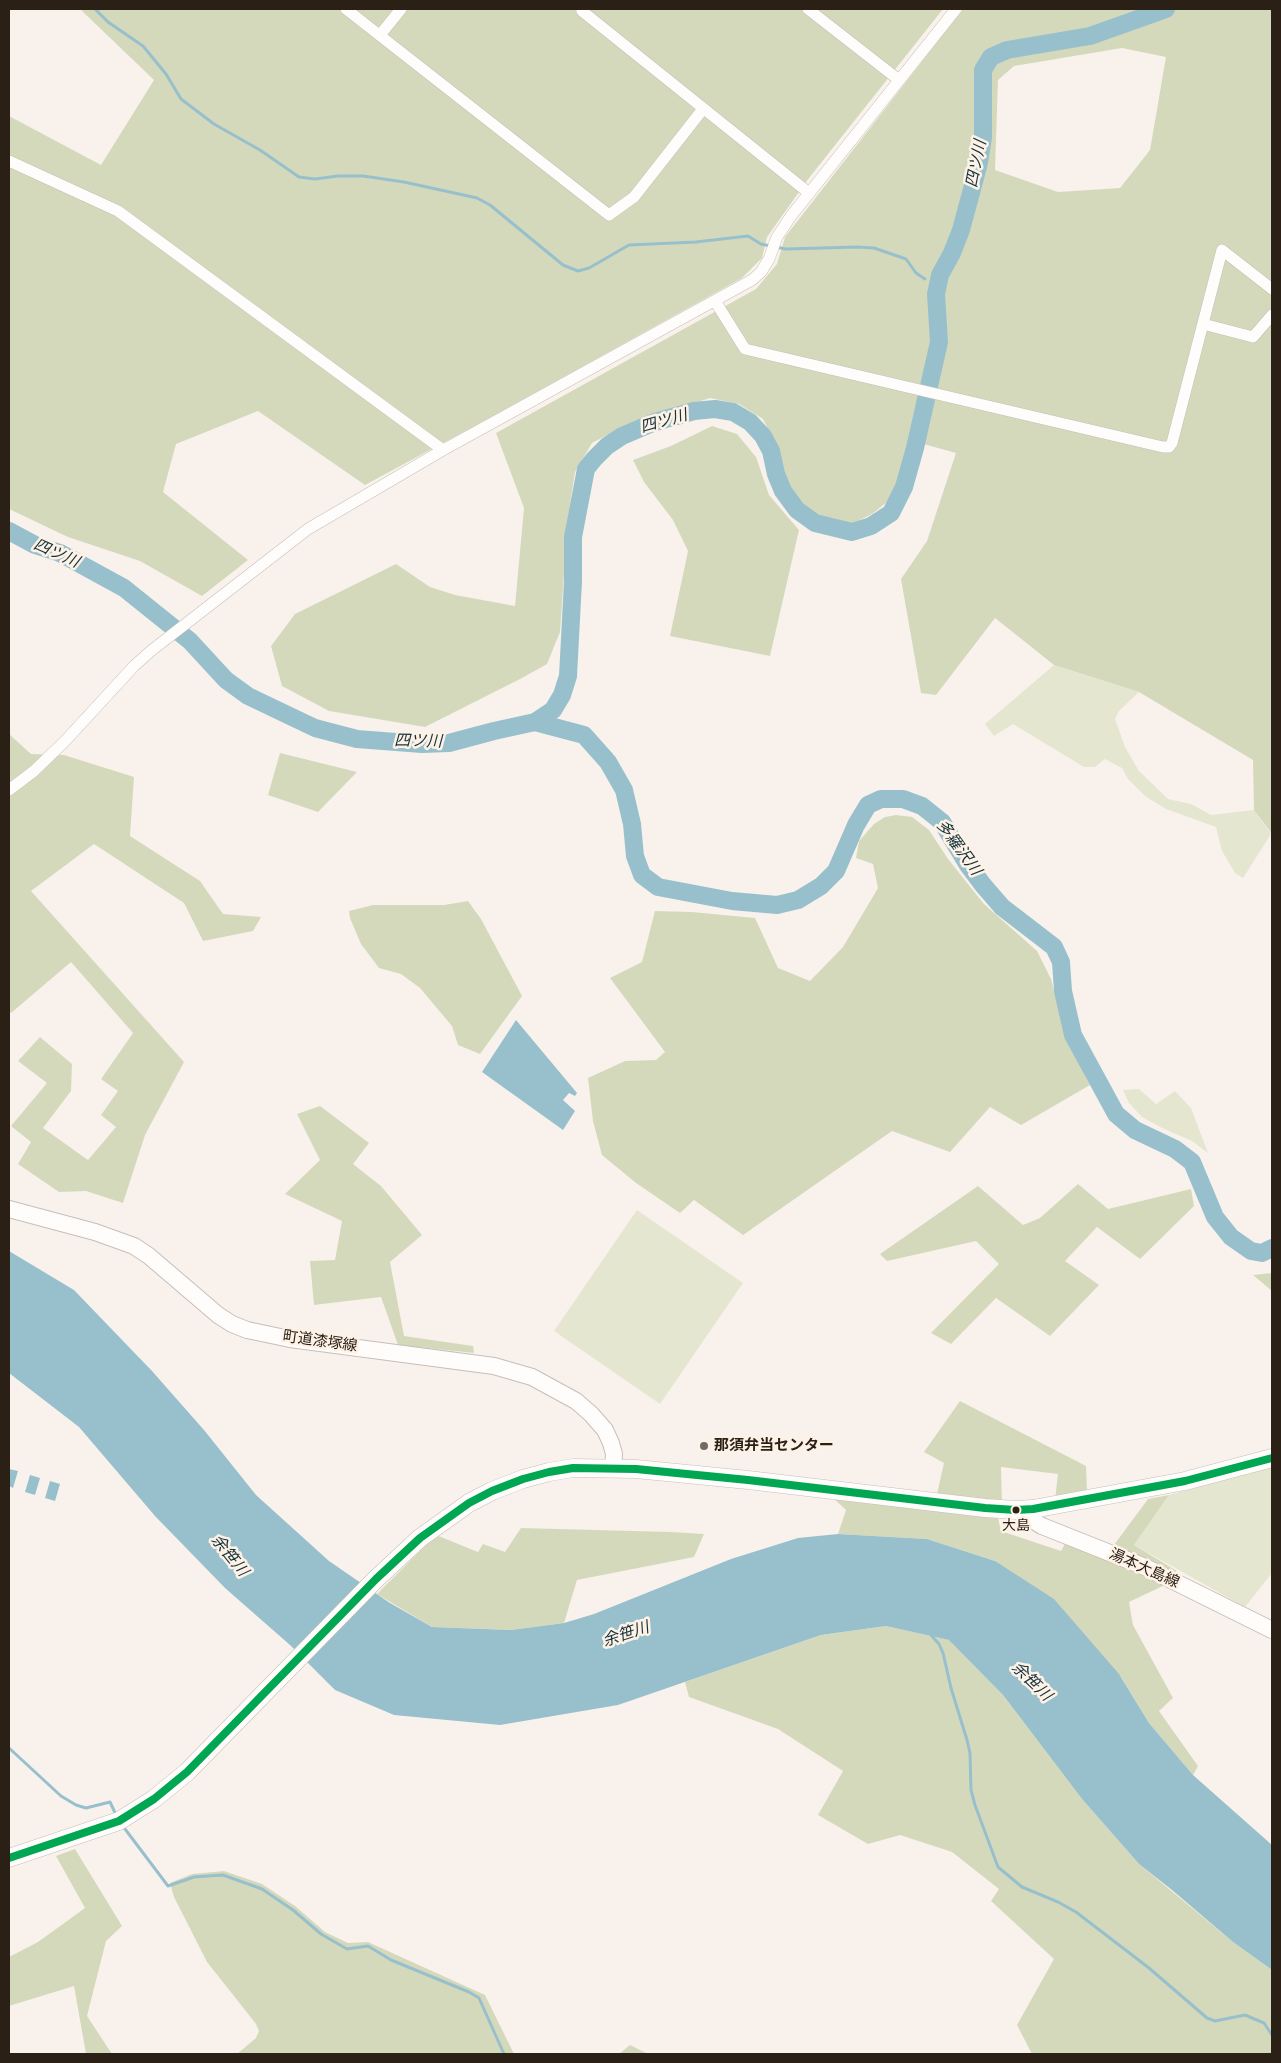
<!DOCTYPE html>
<html>
<head>
<meta charset="utf-8">
<style>
	body { margin:0 }
	#map { position:relative; width:1281px; height:2063px; overflow:hidden; background:#f9f2ec; font-family:Roboto,sans-serif }
	canvas { display:block }
	.frame { position:absolute; inset:0; border:10px solid #2b2016; pointer-events:none }
</style>
</head>
<body>
<div id="map">
<canvas width="1281" height="2063"></canvas>
<div class="frame"></div>
</div>
<script>
const g = document.querySelector('canvas').getContext('2d');
g.lineJoin = 'round';
function fill(path, color) { g.fillStyle = color; g.fill(path, 'evenodd'); }
const shape = rows => new Path2D(rows.map(r => 'M' + r).join(''));
function trace(path, color, width, dash) { g.strokeStyle = color; g.lineWidth = width; g.lineCap = dash ? 'butt' : 'round'; g.setLineDash(dash || []); g.stroke(path); }
function drawText(font, color, halo, rows, align = 'center') {
  g.font = font + ' Roboto,"Noto Sans JP",sans-serif'; g.lineWidth = 5; g.setLineDash([]); g.textBaseline = 'middle'; g.strokeStyle = halo; g.fillStyle = color; for (const [text, x, y, turn = 0] of rows) {
    g.save(); g.translate(x, y); g.rotate((+turn || 0) * Math.PI / 180); g.textAlign = isNaN(turn) ? turn : align; if (halo) g.strokeText(text, 0, 0); g.fillText(text, 0, 0); g.restore();
  }
}
fill(shape([
	[1054,665,1139,692,1119,711,1115,719,1125,747,1139,771,1168,799,1191,804,1211,815,1254,810,1271,834,1243,878,1235,873,1222,851,1216,827,1166,809,1145,796,1128,779,1122,768,1105,759,1095,767,1084,767,1013,724,994,736,985,724],
	[1139,1089,1156,1104,1175,1091,1191,1108,1208,1153,1192,1141,1162,1128,1142,1117,1129,1103,1123,1090],
	[637,1210,743,1283,660,1404,554,1331],
	[1272,1467,1272,1573,1245,1607,1134,1545,1169,1495]
]), '#e4e6d0');
fill(shape([
	[83,9,943,9,809,178,767,237,762,258,742,278,491,417,365,485,258,411,176,444,163,492,248,560,202,596,140,561,68,537,9,509,9,116,101,165,154,80,82,11],
	[963,9,1272,9,1272,834,1254,810,1253,760,1139,692,1054,665,995,618,936,695,921,693,901,579,927,541,956,453,909,440,897,483,887,502,872,514,852,524,830,520,816,516,803,508,784,483,778,449,763,419,739,404,710,398,625,426,592,443,575,472,568,517,560,632,547,664,522,678,425,727,329,711,282,686,271,646,295,614,396,564,430,587,455,595,515,606,524,508,496,433,756,289,777,264,785,237],
	[1122,48,1166,57,1150,150,1120,188,1058,192,995,170,998,80,1014,66],
	[712,426,737,434,756,457,769,495,799,530,770,656,670,636,688,551,673,520,644,482,633,460,671,446],
	[9,734,31,754,64,755,134,777,130,836,200,881,223,914,261,917,253,931,203,941,184,903,94,844,31,891,184,1062,145,1135,123,1203,86,1191,59,1192,18,1164,31,1142,11,1126,47,1083,18,1061,40,1037,72,1064,71,1091,43,1128,88,1160,116,1127,101,1115,118,1091,101,1079,133,1033,71,962,11,1013,9,1011],
	[280,753,357,772,318,812,268,795],
	[896,815,912,817,929,830,948,859,984,904,1037,951,1051,979,1066,1038,1090,1085,1021,1125,990,1107,950,1152,892,1131,743,1235,694,1200,680,1213,636,1183,602,1155,593,1121,588,1078,625,1061,656,1060,665,1052,610,978,642,962,655,911,692,912,755,918,778,968,810,981,843,947,878,888,873,864,856,858,859,841,874,824,885,817],
	[468,901,481,919,522,996,480,1054,458,1045,452,1026,420,988,401,974,379,968,361,944,350,918,349,911,373,905,444,905],
	[320,1106,369,1143,353,1164,381,1186,422,1235,390,1262,404,1336,473,1346,474,1353,398,1345,381,1297,314,1305,310,1261,335,1260,342,1221,285,1194,320,1160,297,1114],
	[1078,1184,1108,1209,1191,1189,1194,1206,1140,1259,1097,1227,1065,1261,1099,1285,1050,1336,996,1298,951,1344,931,1333,999,1264,976,1241,887,1261,880,1254,978,1186,1023,1225,1040,1218],
	[1272,1273,1272,1291,1253,1275],
	[960,1401,1086,1466,1087,1493,1055,1500,1058,1474,1001,1467,1002,1504,937,1494,944,1463,924,1452],
	[1169,1495,1134,1545,1177,1571,1167,1584,1129,1602,1133,1625,1173,1698,1159,1711,1198,1766,1193,1775,1149,1723,1121,1677,995,1561,927,1539,838,1534,846,1510,832,1497,998,1518,1001,1531,1061,1551,1066,1542,1105,1557,1148,1499],
	[521,1528,671,1532,704,1534,694,1557,577,1580,564,1623,511,1630,432,1627,377,1594,436,1535,478,1552,483,1544,505,1552],
	[886,1626,950,1640,1003,1695,1082,1799,1139,1864,1233,1942,1272,1970,1272,2054,1032,2054,1017,2025,1054,1959,991,1901,999,1889,952,1852,900,1835,868,1844,818,1815,843,1771,778,1729,689,1697,685,1682,821,1635],
	[75,1849,122,1926,106,1941,87,2016,112,2054,86,2054,74,1986,9,2006,9,1957,38,1942,85,1908,56,1856],
	[224,1871,262,1884,295,1906,325,1932,348,1943,368,1942,485,1995,514,2054,237,2054,256,2038,259,2031,256,2024,207,1962,174,1897,170,1883,192,1874],
	[630,2045,648,2054,619,2054]
]), '#d5d9bc');
fill(shape([
	[516,1020,577,1093,575,1096,569,1093,563,1100,575,1111,563,1130,482,1072],
	[9,1251,74,1290,152,1371,204,1430,256,1495,329,1561,390,1603,432,1627,511,1630,564,1623,594,1614,731,1559,798,1538,838,1534,927,1539,995,1561,1054,1599,1119,1674,1149,1723,1193,1775,1272,1845,1272,1970,1233,1942,1172,1890,1139,1864,1082,1799,1003,1695,949,1640,886,1626,821,1635,618,1705,500,1725,394,1715,335,1690,290,1645,225,1588,155,1516,79,1427,9,1373],
	[9,1469,18,1471,13,1488,9,1486],
	[30,1475,40,1478,35,1495,25,1492],
	[50,1481,60,1484,55,1501,45,1498]
]), '#98c0cc');
trace(shape([
	[95,9,108,22,143,46,166,74,181,99,214,124,260,150,299,177,315,179,338,176,363,176,404,182,477,198,490,205,563,265,578,271,589,268,629,245,696,242,748,236,761,244,770,246],
	[776,247,786,249,857,247,874,248,906,259,916,273,925,279],
	[930,1634,939,1644,943,1653,951,1688,967,1740,970,1753,971,1790,975,1805,998,1867,1022,1887,1058,1902,1076,1912,1149,1968,1207,2018,1215,2021,1245,2015,1264,2023,1272,2035],
	[9,1748,61,1796,76,1805,86,1808,110,1802,116,1815],
	[122,1825,168,1886,194,1877,223,1875,262,1889,293,1910,321,1934,347,1949,368,1946,391,1960,469,1992,479,1998,504,2054]
]), '#98c0cc', 3);
trace(shape([
	[9,531,35,545,60,553,124,588,190,641,226,680,248,696,315,728,357,739,422,744,449,743,494,731,535,722,553,710,562,695,568,676,573,581,573,537,586,469,594,459,607,446,622,436,655,422,694,411,715,409,733,412,750,422,763,436,771,451,776,474,783,491,797,510,815,523,852,532,871,526,891,513,904,487,915,448,939,342,936,294,940,275,952,253,961,230,979,163,983,137,983,70,991,57,1007,50,1090,36,1166,9],
	[535,722,584,735,608,762,624,790,632,824,635,856,642,875,658,887,732,901,777,905,798,900,821,886,836,871,856,825,868,805,881,799,903,799,922,806,942,822,968,865,983,885,1002,907,1054,947,1061,962,1063,991,1073,1035,1116,1114,1135,1130,1175,1149,1192,1162,1215,1217,1231,1237,1251,1251,1262,1253,1272,1248]
]), '#98c0cc', 18);
const street = shape([
	[346,9,609,215,634,197,703,109],
	[583,9,582,11,809,193],
	[808,9,899,80],
	[380,35,401,9],
	[9,161,118,211,443,450],
	[715,301,745,349,1163,447,1169,447,1172,443,1222,250,1272,289],
	[1203,324,1253,337,1272,315],
	[9,790,34,771,66,740,134,666,152,650,308,529,443,450,752,280,761,272,769,259,777,237,791,216,956,9]
]);
const secondary = shape([
	[9,1209,95,1232,134,1246,149,1256,218,1315,232,1324,247,1330,290,1339,494,1366,532,1377,576,1401,591,1414,605,1430,611,1443,614,1454,613,1468],
	[1016,1510,1042,1526,1145,1567,1272,1630]
]);
const primary = shape([
	[9,1858,119,1821,154,1799,187,1772,376,1579,420,1538,469,1503,492,1491,523,1479,549,1472,573,1468,636,1469,748,1480,985,1508,1016,1510,1033,1509,1185,1481,1272,1458]
]);
trace(street, '#c7beb7', 12);
trace(secondary, '#c7beb7', 18);
trace(primary, '#c7beb7', 19);
trace(street, '#fefdfc', 11);
trace(secondary, '#fefdfc', 16);
trace(primary, '#fefdfc', 18);
trace(shape([
	[9,1858,119,1821,154,1799,187,1772,376,1579,420,1538,469,1503,492,1491,523,1479,549,1472,573,1468,636,1469,748,1480,985,1508,1016,1510,1033,1509,1185,1481,1272,1458]
]), '#00a651', 8);
for (const [x, y, r, color] of [
	[704,1446,5,"#736a61"],
	[1016,1510,4.5,"#2b2016"]
]) { const dot = new Path2D(); dot.arc(x, y, r, 0, 2 * Math.PI); g.fillStyle = color; g.fill(dot); trace(dot, '#fef2e7', 2); }
drawText('14px', '#2b2016', '#fef2e7', [
	["大島",1016,1526]
]);
drawText('15px', '#2b2016', '#fef2e7', [
	["町道漆塚線",320,1342,8],
	["湯本大島線",1144,1569,24]
]);
drawText('bold 15px', '#2b2016', '#fef2e7', [
	["那須弁当センター",714,1446]
], 'left');
drawText('italic 16px', '#14323b', '#fef2e7', [
	["四ツ川",977,164,-79],
	["四ツ川",664,422,-16],
	["四ツ川",56,554,24],
	["四ツ川",418,742,1],
	["多羅沢川",958,848,54],
	["余笹川",229,1556,51],
	["余笹川",626,1635,-18],
	["余笹川",1031,1682,44]
]);
</script>
</body>
</html>
